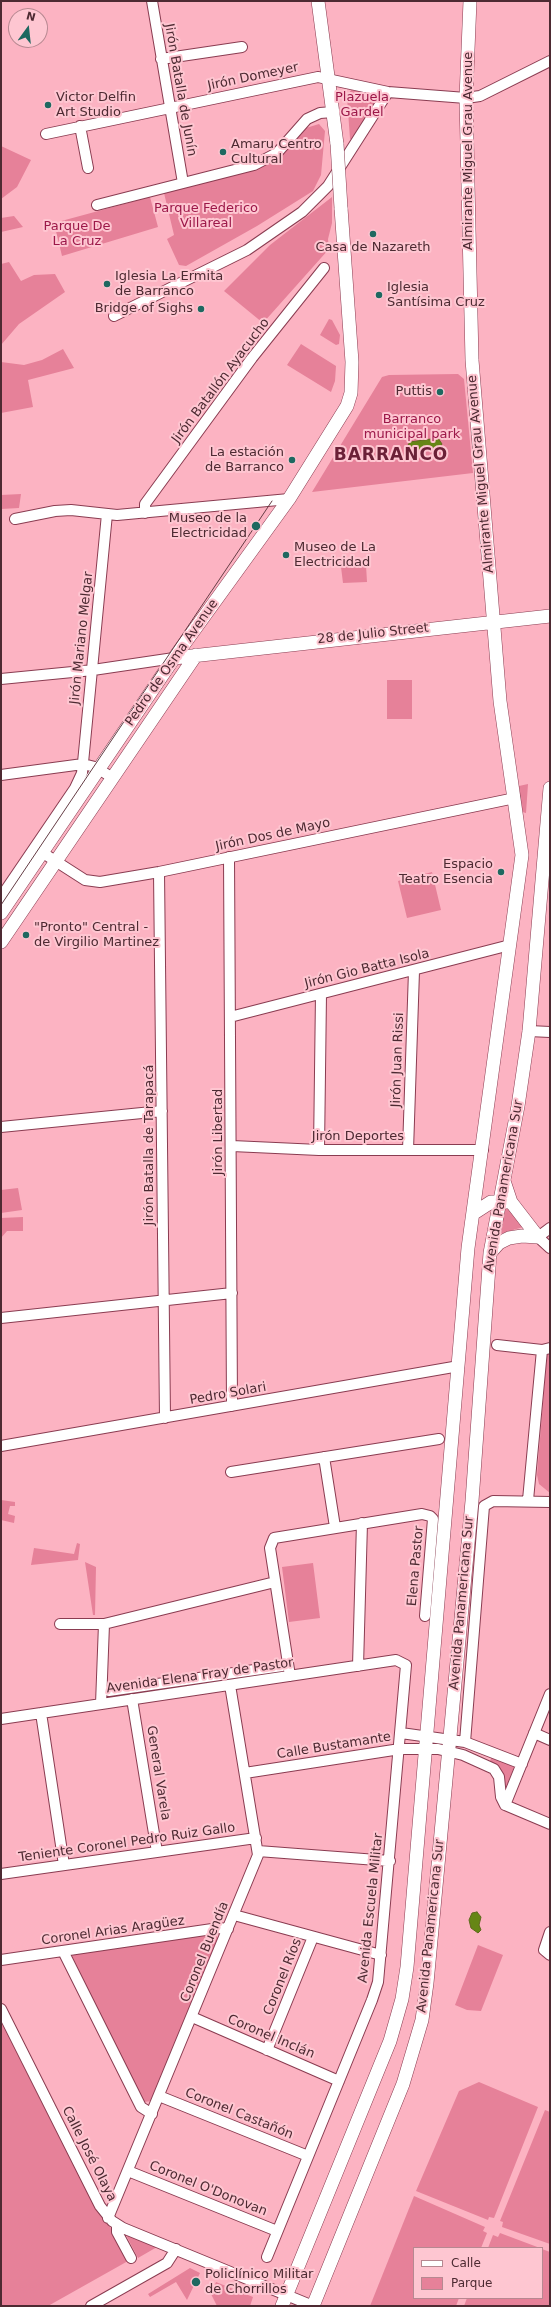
<!DOCTYPE html>
<html>
<head>
<meta charset="utf-8">
<style>
	body { margin:0 }
	#map { position:relative; width:551px; height:2307px; overflow:hidden; background:#fcb3c2; font-family:"DejaVu Sans",sans-serif }
	canvas { display:block }
	.frame { position:absolute; inset:0; border:2px solid #4d2a32; pointer-events:none }
	.legend { position:absolute; left:413px; top:2247px; width:130px; height:52px; box-sizing:border-box; background:#fec6d1; border:1px solid #b78891; margin:0; padding:5px 7px; list-style:none; font-size:12px; color:#4d2a32 }
	.legend li { display:flex; align-items:center; gap:8px; height:20px }
	.legend b { width:20px; border:1px solid #b78891 }
	.north { position:absolute; left:8px; top:8px; width:40px; height:40px; box-sizing:border-box; background:#fec6d1; border:1px solid #b78891; border-radius:50%; rotate:15deg; font-size:11px; font-weight:700; line-height:16px; text-align:center; color:#4d2a32 }
	.north::after { content:''; display:block; margin:auto; width:14px; height:18px; background:#1e6860; clip-path:polygon(50% 0,100% 100%,50% 72%,0 100%) }
</style>
</head>
<body>
<div id="map">
<canvas width="551" height="2307"></canvas>
<div class="frame"></div>
<ul class="legend">
<li><b style="height:5px;background:#fff"></b>Calle</li>
<li><b style="height:11px;background:#e68199"></b>Parque</li>
</ul>
<div class="north">N</div>
</div>
<script>
const g = document.querySelector('canvas').getContext('2d');
g.lineJoin = 'round';
function fill(path, color) { g.fillStyle = color; g.fill(path, 'evenodd'); }
const shape = rows => new Path2D(rows.map(r => 'M' + r).join(''));
function trace(path, color, width, dash) { g.strokeStyle = color; g.lineWidth = width; g.lineCap = dash ? 'butt' : 'round'; g.setLineDash(dash || []); g.stroke(path); }
function drawText(font, color, halo, rows, align = 'center') {
  g.font = font + ' "DejaVu Sans",sans-serif'; g.lineWidth = 4; g.setLineDash([]); g.textBaseline = 'middle'; g.strokeStyle = halo; g.fillStyle = color; for (const [text, x, y, turn = 0] of rows) {
    g.save(); g.translate(x, y); g.rotate((+turn || 0) * Math.PI / 180); g.textAlign = isNaN(turn) ? turn : align; if (halo) g.strokeText(text, 0, 0); g.fillText(text, 0, 0); g.restore();
  }
}
fill(shape([
	[351,90,373,94,383,99,354,140,350,139,347,97],
	[319,124,325,131,321,175,313,191,257,226,186,266,179,265,167,239,174,235,164,193,242,173,276,152,306,128],
	[1,146,31,160,17,187,1,199],
	[150,197,158,227,62,256,54,223],
	[332,197,332,223,328,239,329,249,263,323,224,291,270,245],
	[14,216,23,227,1,232,1,218],
	[9,262,21,281,34,275,55,274,65,292,19,324,1,345,1,264],
	[329,319,332,320,340,335,339,344,336,345,320,335],
	[301,344,336,366,335,381,331,392,287,365],
	[63,349,74,368,28,380,33,407,1,413,1,362,24,365,42,360],
	[458,374,464,379,473,473,312,492,382,377,389,375],
	[21,494,19,508,1,509,1,495],
	[366,565,367,582,343,583,341,567],
	[387,680,412,680,412,719,387,719],
	[528,784,526,813,522,812,519,786],
	[432,872,441,910,407,918,398,881],
	[18,1188,22,1210,1,1213,1,1190],
	[505,1205,523,1227,500,1234,499,1234],
	[23,1217,23,1231,7,1231,1,1238,1,1218],
	[550,1352,550,1493,539,1484,537,1475,547,1354],
	[1,1500,15,1502,15,1506,10,1506,8,1514,15,1516,14,1523,1,1520],
	[77,1543,80,1544,78,1560,31,1565,34,1548,74,1554],
	[85,1562,96,1567,95,1615,93,1615],
	[313,1563,320,1618,289,1622,282,1567],
	[492,1756,514,1767,506,1788,500,1768,490,1761],
	[213,1934,216,1935,218,1938,152,2101,144,2102,72,1956,74,1954],
	[478,1945,503,1955,481,2011,467,2010,455,2005],
	[2,2020,128,2261,48,2306,1,2306],
	[479,2082,538,2107,494,2218,489,2217,488,2220,416,2191,459,2091],
	[545,2110,550,2112,550,2244,502,2227,503,2222,500,2221],
	[414,2196,485,2227,483,2231,487,2233,481,2248,414,2248,414,2298,459,2298,456,2306,370,2306],
	[500,2233,540,2248,488,2248,493,2235,498,2237],
	[126,2235,157,2247,138,2258],
	[542,2249,550,2252,550,2306,464,2306,467,2298,542,2298],
	[190,2268,200,2273,187,2300,176,2282,150,2297,148,2294],
	[216,2282,253,2297,250,2306,217,2306,211,2294]
]), '#e68199');
const water = shape([
	[438,438,442,444,440,447,412,451,408,449,408,445,410,442,438,438],
	[477,1912,481,1917,479,1925,481,1930,478,1933,471,1928,469,1920,472,1913,477,1912]
]);
fill(water, '#668616');
trace(water, '#5e6a1e', 1);
const minor = shape([
	[152,1,183,183],
	[161,59,242,47],
	[80,126,88,168],
	[46,134,318,77,388,92,466,98,480,96,550,61],
	[97,205,254,165,277,153,307,119,320,113,333,112],
	[114,316,247,250,302,212,328,186,388,92],
	[145,513,145,504,252,358,324,268],
	[15,519,55,511,71,510,117,515,289,499],
	[1,679,93,670,174,658],
	[1,775,83,764,95,767,113,778],
	[43,853,85,880,100,882,159,872,515,798],
	[229,857,232,1406],
	[159,872,165,1418],
	[1,897,75,788,82,773,107,514],
	[230,1017,510,945],
	[529,1031,550,1032],
	[1,1127,162,1111],
	[232,1146,319,1150,483,1150],
	[319,1150,321,994],
	[408,1150,414,971],
	[550,1228,538,1237,550,1248],
	[1,1318,232,1293],
	[497,1345,542,1350,550,1348],
	[1,1446,459,1366],
	[324,1457,335,1527],
	[231,1472,439,1439],
	[528,1500,542,1350],
	[60,1624,104,1624,275,1582],
	[358,1666,362,1523],
	[290,1676,270,1548,274,1538,422,1514,430,1516,433,1519,425,1616],
	[109,1691,282,1666],
	[132,1699,157,1852],
	[101,1704,104,1624],
	[41,1713,64,1865],
	[1,1719,396,1660,406,1665,378,1982,372,2000,267,2257],
	[401,1733,465,1742,522,1764],
	[534,1733,550,1740],
	[465,1742,484,1506,493,1501,550,1502],
	[245,1773,400,1749,438,1749,463,1755,494,1769,499,1777,501,1797,505,1805],
	[505,1805,550,1694],
	[505,1805,550,1824],
	[258,1851,390,1861],
	[1,1874,256,1838],
	[234,1915,381,1955],
	[550,1932,544,1950,550,1955],
	[63,1951,141,2107,152,2114],
	[1,1960,219,1928,228,1929],
	[1,2009,100,2206,112,2221,123,2228,313,2306],
	[192,2017,339,2081],
	[267,2050,313,1937],
	[159,2096,308,2156],
	[128,2171,277,2231],
	[108,2218,258,1855,230,1685],
	[117,2225,117,2232,131,2258],
	[91,2306,167,2263,176,2249]
]);
const major = shape([
	[318,1,337,144],
	[174,658,550,616],
	[1,913,174,658,289,499,347,406,351,393,352,362,341,208],
	[1,942,196,655],
	[504,1181,511,1202,538,1237],
	[474,1213,491,1202,507,1202],
	[490,1253,499,1243,509,1238,522,1236,538,1237],
	[282,2306,390,2041,402,1999,407,1967,468,1248,522,855,500,701,472,360,466,98,470,1],
	[313,2306,403,2084,422,2020,427,1983,472,1501,490,1253,518,1106,529,1031,550,788]
]);
trace(minor, '#8a3c51', 12);
trace(major, '#8a3c51', 14);
trace(minor, '#fff', 10);
trace(major, '#fff', 13);
trace(shape([
	[1,905,272,501]
]), '#653d45', 1);
const majorBridge = shape([
	[337,144,341,208]
]);
trace(majorBridge, '#8a3c51', 14, []);
trace(majorBridge, '#fff', 13);
for (const [x, y, r, color] of [
	[48,105,4,"#1e6860"],
	[223,152,4,"#1e6860"],
	[373,234,4,"#1e6860"],
	[107,284,4,"#1e6860"],
	[379,295,4,"#1e6860"],
	[201,309,4,"#1e6860"],
	[440,392,4,"#1e6860"],
	[292,460,4,"#1e6860"],
	[256,526,5,"#1e6860"],
	[286,555,4,"#1e6860"],
	[501,872,4,"#1e6860"],
	[26,935,4,"#1e6860"],
	[196,2282,5,"#1e6860"]
]) { const dot = new Path2D(); dot.arc(x, y, r, 0, 2 * Math.PI); g.fillStyle = color; g.fill(dot); trace(dot, '#fec6d1', 1.5); }
drawText('13px', '#4d2a32', '#fec6d1', [
	["Jirón Domeyer",253,77,-12],
	["Jirón Batalla de Junín",180,90,80],
	["Almirante Miguel Grau Avenue",469,151,-90],
	["Jirón Batallón Ayacucho",221,381,-53],
	["Almirante Miguel Grau Avenue",481,474,-95],
	["28 de Julio Street",373,634,-6],
	["Jirón Mariano Melgar",82,638,-84],
	["Pedro de Osma Avenue",172,663,-55],
	["Jirón Dos de Mayo",273,835,-12],
	["Jirón Gio Batta Isola",367,969,-14],
	["Jirón Juan Rissi",398,1060,-88],
	["Jirón Libertad",219,1132,-90],
	["Jirón Deportes",358,1137],
	["Jirón Batalla de Tarapacá",150,1145,-90],
	["Avenida Panamericana Sur",504,1186,-80],
	["Pedro Solari",228,1394,-10],
	["Elena Pastor",416,1566,-85],
	["Avenida Panamericana Sur",462,1603,-85],
	["Avenida Elena Fray de Pastor",200,1676,-8],
	["Calle Bustamante",334,1746,-9],
	["General Varela",158,1773,81],
	["Teniente Coronel Pedro Ruiz Gallo",127,1843,-8],
	["Avenida Escuela Militar",371,1908,-84],
	["Avenida Panamericana Sur",431,1926,-84],
	["Coronel Arias Aragüez",113,1931,-8],
	["Coronel Buendía",205,1952,-68],
	["Coronel Ríos",283,1977,-68],
	["Coronel Inclán",271,2037,23],
	["Coronel Castañón",239,2114,22],
	["Calle José Olaya",89,2154,63],
	["Coronel O'Donovan",208,2189,22]
]);
drawText('13px', '#4d2a32', '#fec6d1', [
	["Victor Delfin",56,98],
	["Art Studio",56,113],
	["Amaru Centro",231,145],
	["Cultural",231,160],
	["Casa de Nazareth",373,248,"center"],
	["Iglesia La Ermita",115,277],
	["de Barranco",115,292],
	["Iglesia",387,288],
	["Santísima Cruz",387,303],
	["Bridge of Sighs",193,309,"right"],
	["Puttis",432,392,"right"],
	["La estación",284,453,"right"],
	["de Barranco",284,468,"right"],
	["Museo de la",247,519,"right"],
	["Electricidad",247,534,"right"],
	["Museo de La",294,548],
	["Electricidad",294,563],
	["Espacio",493,865,"right"],
	["Teatro Esencia",493,880,"right"],
	["\"Pronto\" Central -",34,928],
	["de Virgilio Martinez",34,943],
	["Policlínico Militar",205,2275],
	["de Chorrillos",205,2290]
], 'left');
drawText('13px', '#9c1849', '#fec6d1', [
	["Plazuela",362,98],
	["Gardel",362,113],
	["Parque Federico",206,209],
	["Villareal",206,224],
	["Parque De",77,227],
	["La Cruz",77,242],
	["Barranco",412,420],
	["municipal park",412,435]
]);
g.letterSpacing = '1px';
drawText('bold 17px', '#6b2037', '#fec6d1', [
	["BARRANCO",391,456]
]);
g.letterSpacing = '0px';
</script>
</body>
</html>
